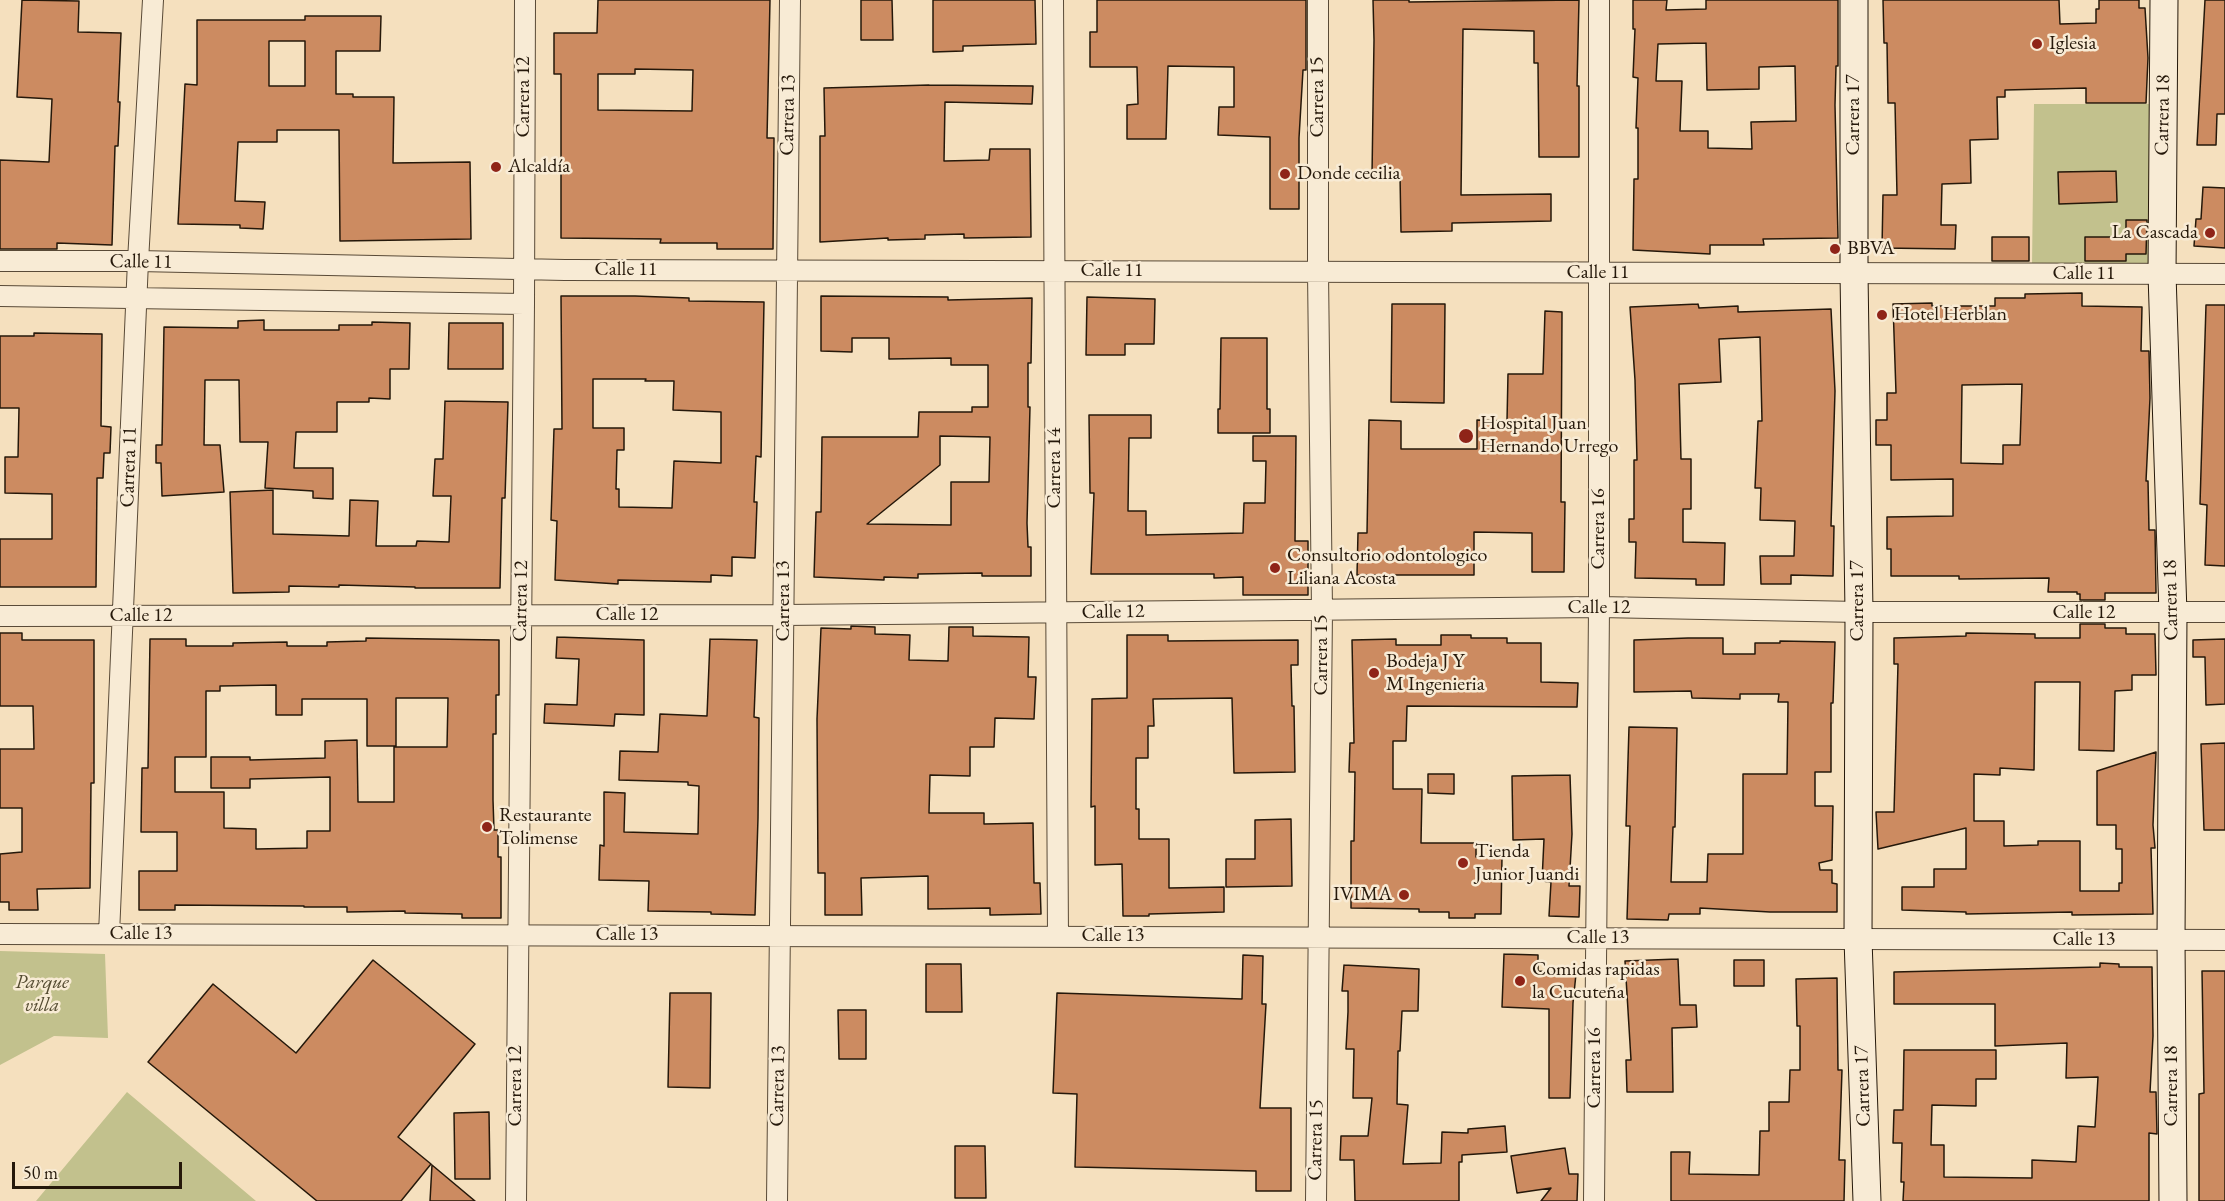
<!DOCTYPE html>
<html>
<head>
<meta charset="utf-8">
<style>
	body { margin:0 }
	#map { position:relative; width:2225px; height:1201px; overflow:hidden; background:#f5e0be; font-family:"EB Garamond",serif }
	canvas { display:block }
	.scale { position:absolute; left:12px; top:1162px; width:170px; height:27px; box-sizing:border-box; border:3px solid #25180a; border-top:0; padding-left:8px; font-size:18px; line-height:21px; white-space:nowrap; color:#25180a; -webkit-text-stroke:4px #f8ebd5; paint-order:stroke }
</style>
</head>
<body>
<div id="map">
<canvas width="2225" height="1201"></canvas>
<div class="scale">50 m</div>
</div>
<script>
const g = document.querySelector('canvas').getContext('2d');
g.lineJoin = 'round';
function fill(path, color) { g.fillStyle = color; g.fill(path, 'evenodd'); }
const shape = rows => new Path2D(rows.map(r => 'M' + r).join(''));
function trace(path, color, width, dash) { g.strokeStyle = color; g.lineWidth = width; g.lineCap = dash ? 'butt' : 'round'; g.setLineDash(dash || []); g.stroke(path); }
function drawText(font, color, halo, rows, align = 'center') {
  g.font = font + ' "EB Garamond",serif'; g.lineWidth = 5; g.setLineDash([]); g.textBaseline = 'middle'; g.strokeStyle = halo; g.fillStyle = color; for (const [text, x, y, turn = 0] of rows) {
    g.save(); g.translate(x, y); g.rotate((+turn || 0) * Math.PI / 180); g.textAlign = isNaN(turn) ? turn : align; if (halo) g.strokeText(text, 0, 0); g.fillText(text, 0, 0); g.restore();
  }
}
fill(shape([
	[2034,104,2158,104,2155,267,2032,266],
	[0,951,105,954,108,1038,54,1036,0,1065],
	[127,1092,256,1201,36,1201]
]), '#c2c18d');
const building = shape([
	[22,0,79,1,78,32,121,33,118,102,120,102,118,146,115,146,112,245,57,243,57,249,0,249,0,160,49,162,52,99,17,97,22,0],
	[598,0,770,0,767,138,774,138,773,249,717,249,717,243,660,243,661,239,561,238,561,74,554,74,554,33,597,33,598,0],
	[635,69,693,70,692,111,598,110,598,74,635,74,635,69],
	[861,0,892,0,893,40,861,40,861,0],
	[933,0,1035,0,1036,44,963,46,963,51,933,52,933,0],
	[1097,0,1306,0,1306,70,1303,70,1299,138,1299,209,1270,209,1270,137,1218,135,1219,107,1234,107,1234,67,1168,66,1166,139,1127,139,1127,105,1138,104,1137,67,1090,67,1090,32,1097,32,1097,0],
	[1373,0,1409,0,1409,2,1579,0,1577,86,1579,86,1579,157,1539,157,1538,63,1534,63,1534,31,1463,29,1461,195,1551,194,1551,221,1452,223,1452,231,1401,232,1400,175,1372,175,1374,40,1373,0],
	[1633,0,1667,0,1666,10,1706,9,1706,0,1838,0,1838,66,1836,66,1835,105,1838,238,1763,239,1764,245,1710,245,1710,254,1633,250,1634,179,1638,179,1638,128,1636,128,1638,78,1633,77,1635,29,1633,29,1633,0],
	[1706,43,1707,90,1759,89,1759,67,1795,66,1796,121,1751,122,1752,149,1708,148,1708,131,1680,131,1682,81,1656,81,1658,44,1706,43],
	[1883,0,2059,0,2060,24,2096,23,2096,9,2099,9,2099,0,2139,0,2139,8,2145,8,2148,58,2146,103,2086,103,2086,88,2005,90,2005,97,1997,97,1998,139,1970,140,1971,183,1942,184,1941,225,1956,225,1955,249,1882,248,1883,195,1897,195,1895,103,1888,103,1887,43,1884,43,1883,0],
	[2205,0,2225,0,2225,114,2217,114,2216,145,2197,145,2205,0],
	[305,16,381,16,380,51,336,51,336,94,353,94,353,97,394,97,393,163,470,162,471,239,340,241,339,130,277,130,277,142,238,142,235,201,265,202,263,229,240,228,240,225,178,224,185,84,197,85,197,20,305,20,305,16],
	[269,41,305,41,305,86,269,86,269,41],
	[929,85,1033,86,1032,104,945,102,944,161,989,160,990,149,1030,149,1031,237,964,238,964,234,925,235,925,239,888,240,888,238,820,242,820,136,825,136,824,88,929,85],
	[2116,171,2117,202,2059,204,2058,172,2116,171],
	[2203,187,2225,188,2225,248,2194,246,2196,219,2201,219,2203,187],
	[2126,220,2147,220,2146,254,2126,254,2126,261,2085,261,2085,237,2126,237,2126,220],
	[1992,237,2029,237,2029,261,1992,261,1992,237],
	[2082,293,2082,306,2142,307,2141,351,2149,351,2150,398,2146,481,2148,481,2149,530,2155,530,2156,593,2105,593,2105,600,2080,600,2080,594,2077,594,2077,592,2048,592,2049,578,1959,579,1959,576,1891,576,1891,549,1887,549,1887,517,1953,516,1953,479,1891,480,1891,445,1876,445,1876,420,1887,420,1887,393,1896,393,1893,304,1932,303,1932,306,1995,306,1995,298,2025,298,2025,294,2082,293],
	[2022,384,2020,445,2003,445,2003,464,1961,463,1962,385,2022,384],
	[561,296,635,296,689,298,689,301,764,302,761,457,756,456,754,502,757,502,755,558,732,557,732,576,711,575,711,582,618,580,618,584,555,580,557,521,551,520,554,429,562,429,561,296],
	[593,379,646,379,645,381,674,381,673,410,721,412,721,463,674,461,672,508,619,507,619,489,616,489,617,450,624,450,624,428,593,428,593,379],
	[821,296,948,297,948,300,1032,298,1031,363,1028,363,1028,407,1030,407,1027,523,1028,547,1031,547,1031,576,982,576,982,573,918,574,918,578,884,577,884,580,814,577,816,512,821,512,822,437,918,437,919,412,972,412,972,407,988,407,988,365,951,365,951,358,889,359,889,338,852,338,852,352,821,351,821,296],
	[940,436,990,437,989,482,951,482,951,525,867,524,940,465,940,436],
	[1087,297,1155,299,1154,344,1125,344,1125,355,1086,355,1087,297],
	[1392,304,1445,304,1444,403,1391,402,1392,304],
	[1698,304,1699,308,1738,306,1738,312,1831,309,1835,391,1831,526,1834,526,1833,576,1791,575,1791,584,1761,584,1760,556,1794,556,1795,521,1760,520,1761,488,1755,488,1758,421,1762,421,1760,337,1719,339,1721,382,1679,384,1681,459,1691,459,1691,509,1683,509,1683,542,1725,543,1724,585,1696,585,1696,579,1635,578,1636,542,1629,542,1629,519,1634,519,1634,460,1637,460,1635,380,1630,307,1698,304],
	[2206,305,2225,305,2225,566,2205,565,2207,505,2200,504,2206,305],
	[1545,311,1562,312,1561,502,1565,502,1564,572,1532,572,1532,533,1474,532,1474,575,1357,575,1358,533,1367,533,1369,420,1401,421,1401,449,1477,449,1477,420,1507,421,1508,374,1543,374,1545,311],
	[264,320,264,330,339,330,339,325,372,325,372,322,410,323,409,369,390,369,390,399,369,398,369,402,337,402,337,432,296,432,294,468,333,468,333,499,313,498,313,491,265,488,268,442,240,442,239,380,205,380,204,445,220,445,224,492,162,496,161,463,156,463,156,445,162,445,164,327,238,328,238,321,264,320],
	[449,323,503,323,503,369,448,369,449,323],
	[34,333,102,334,101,426,111,427,110,453,104,453,103,478,97,478,96,587,0,587,0,539,52,539,52,494,5,493,5,457,18,457,19,408,0,408,0,336,34,336,34,333],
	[1221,338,1267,338,1267,409,1270,409,1270,433,1218,433,1218,409,1220,409,1221,338],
	[445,401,508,402,505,498,502,498,500,588,415,588,415,587,339,585,339,587,289,586,289,592,233,593,230,492,273,490,273,534,349,536,350,500,378,501,376,546,416,546,417,541,449,542,451,496,433,496,435,459,443,459,445,401],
	[1089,415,1151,415,1151,438,1129,438,1128,511,1146,511,1146,535,1243,533,1244,503,1265,503,1266,461,1253,461,1253,436,1296,436,1295,541,1308,541,1308,595,1243,595,1243,577,1214,578,1214,574,1091,574,1094,493,1090,493,1089,415],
	[2080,624,2105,624,2105,628,2126,628,2126,634,2155,634,2156,675,2132,675,2132,690,2115,691,2114,751,2079,750,2080,682,2035,682,2034,770,2000,768,2000,775,1974,774,1974,821,2004,821,2004,846,2038,845,2038,841,2080,841,2080,891,2119,891,2119,883,2122,883,2122,849,2116,849,2116,825,2097,825,2097,771,2156,752,2153,825,2155,848,2151,848,2153,914,2072,915,2072,912,1966,914,1966,912,1902,910,1902,887,1934,887,1934,869,1966,869,1966,828,1878,849,1876,812,1894,812,1898,664,1894,664,1894,638,1966,636,1966,633,2035,634,2035,638,2080,638,2080,624],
	[851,626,875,627,875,634,910,635,909,660,948,661,949,627,973,627,973,636,1029,637,1028,677,1036,677,1034,719,995,718,994,747,970,747,970,776,930,775,929,813,984,813,984,824,1033,823,1034,883,1040,883,1041,914,990,915,990,908,928,909,928,876,861,878,862,915,825,915,825,873,818,873,817,719,821,628,851,629,851,626],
	[0,633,22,633,22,640,94,640,94,783,91,783,90,888,37,889,38,910,9,910,9,902,0,902,0,854,22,852,22,808,0,808,0,749,34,749,33,706,0,706,0,633],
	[1127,635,1168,635,1168,641,1298,640,1298,665,1291,665,1292,706,1294,706,1295,772,1234,773,1232,698,1153,699,1154,726,1148,726,1148,758,1136,758,1136,809,1139,809,1139,839,1169,839,1169,888,1224,887,1224,912,1149,914,1149,916,1123,916,1122,864,1095,865,1095,806,1091,807,1092,699,1127,698,1127,635],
	[1441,635,1471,635,1471,638,1507,638,1507,643,1541,643,1541,682,1578,683,1577,707,1407,706,1406,741,1393,741,1393,789,1422,789,1421,843,1476,843,1476,857,1502,857,1501,914,1475,914,1475,918,1449,918,1449,912,1419,912,1419,909,1351,908,1351,841,1354,841,1355,772,1349,772,1350,743,1354,743,1352,640,1396,639,1396,645,1441,645,1441,635],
	[557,637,644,640,644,715,615,714,614,726,544,723,545,704,577,705,579,659,556,658,557,637],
	[366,638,499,640,499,695,496,695,496,734,493,734,493,800,494,830,498,830,498,857,501,857,501,918,462,918,462,914,405,913,405,911,347,912,347,907,304,907,304,906,175,905,175,910,139,910,139,871,177,871,177,832,141,832,142,768,148,768,150,639,186,639,186,646,233,646,233,643,287,642,287,646,327,646,327,642,366,641,366,638],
	[276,685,276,715,302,715,302,699,367,699,367,746,396,746,396,698,448,698,447,747,394,747,394,802,358,802,357,740,325,741,325,758,250,760,250,757,211,757,211,788,250,788,250,779,330,777,330,831,307,831,307,848,256,849,256,829,224,828,224,792,175,792,175,757,206,757,206,691,220,691,220,686,276,685],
	[1688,638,1723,638,1723,654,1755,654,1755,643,1780,643,1780,641,1835,642,1833,703,1831,703,1831,772,1815,772,1815,806,1833,806,1832,860,1819,863,1820,870,1832,870,1832,883,1837,884,1837,912,1770,912,1700,908,1700,914,1669,914,1668,920,1627,919,1630,826,1626,826,1629,727,1677,728,1675,827,1673,827,1671,882,1707,882,1708,854,1743,854,1743,774,1787,774,1788,702,1778,702,1779,694,1740,694,1740,699,1692,698,1691,691,1634,692,1634,640,1688,638],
	[710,639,757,640,754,717,759,718,758,818,755,915,711,914,711,912,648,911,649,881,599,880,600,845,604,846,604,792,625,793,624,832,698,834,699,786,688,785,688,782,619,780,620,751,658,752,660,714,707,716,710,639],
	[2225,639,2225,704,2206,705,2205,657,2193,657,2193,640,2225,639],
	[2225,743,2225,830,2204,830,2201,744,2225,743],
	[1428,774,1454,774,1454,794,1428,793,1428,774],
	[1570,775,1572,834,1569,886,1580,886,1579,917,1549,916,1551,882,1542,881,1544,839,1513,840,1512,776,1570,775],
	[1291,819,1292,886,1226,887,1226,859,1255,859,1255,820,1291,819],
	[1504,954,1538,955,1538,971,1576,974,1573,1003,1570,1098,1549,1098,1549,1009,1502,1007,1504,954],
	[1243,955,1263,956,1262,1004,1266,1004,1260,1108,1291,1108,1291,1191,1256,1191,1256,1171,1075,1167,1077,1094,1053,1093,1057,993,1242,999,1243,955],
	[1678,959,1680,1005,1696,1005,1697,1027,1672,1028,1673,1092,1627,1092,1626,1060,1631,1060,1625,961,1678,959],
	[373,960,475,1044,398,1137,431,1164,401,1201,317,1201,148,1062,213,984,296,1053,373,960],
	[1734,960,1764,960,1764,986,1734,986,1734,960],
	[2100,963,2119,964,2119,967,2152,967,2153,1036,2150,1092,2156,1092,2157,1134,2149,1133,2149,1201,1903,1201,1904,1182,1901,1182,1902,1143,1893,1143,1894,1110,1903,1110,1904,1050,1996,1050,1996,1079,1976,1079,1976,1106,1932,1105,1931,1145,1944,1145,1944,1177,2032,1178,2032,1160,2076,1162,2078,1126,2095,1127,2098,1077,2066,1078,2067,1043,1995,1046,1995,1004,1894,1004,1894,972,2100,967,2100,963],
	[926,964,961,964,962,1012,926,1012,926,964],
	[1344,965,1419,969,1418,1011,1402,1011,1400,1051,1398,1051,1397,1104,1408,1105,1403,1164,1441,1163,1442,1132,1468,1133,1468,1129,1505,1126,1507,1152,1462,1155,1462,1162,1459,1162,1459,1201,1355,1201,1354,1160,1340,1160,1341,1136,1368,1136,1372,1098,1353,1098,1354,1049,1346,1049,1348,1012,1348,991,1342,991,1344,965],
	[2202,971,2225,971,2225,1201,2199,1201,2199,1094,2204,1093,2202,971],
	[1837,978,1838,1070,1842,1070,1839,1160,1845,1160,1844,1201,1671,1201,1671,1152,1690,1152,1689,1174,1759,1175,1760,1131,1769,1131,1769,1102,1789,1102,1790,1070,1800,1070,1800,1026,1797,1026,1796,979,1837,978],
	[670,993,711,993,710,1088,668,1087,670,993],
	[838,1010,866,1010,866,1059,839,1059,838,1010],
	[489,1112,490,1179,455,1179,454,1113,489,1112],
	[955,1146,985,1146,986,1198,955,1198,955,1146],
	[1565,1148,1569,1174,1578,1174,1577,1201,1541,1201,1551,1188,1517,1193,1511,1156,1565,1148],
	[432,1165,475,1201,430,1201,432,1165]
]);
fill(building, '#cc8b61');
trace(building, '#25180a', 1.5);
const street = shape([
	[1053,0,1058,936],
	[0,261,138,261,565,270,2225,274],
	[0,296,524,304],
	[0,616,784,615,1599,607,1859,612,2225,612],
	[0,934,2225,940],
	[109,934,138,261,153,0],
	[516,1201,524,304,525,0],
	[777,1201,790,0],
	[1316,1201,1322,610,1318,272,1318,0],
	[1594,1201,1599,607,1599,0]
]);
const secondary = shape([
	[1854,0,1854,273,1859,612,1858,939,1867,1201],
	[2164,0,2162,274,2173,614,2171,940,2173,1201]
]);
trace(street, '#594a37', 22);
trace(secondary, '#25180a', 29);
trace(street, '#f8ebd5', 20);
trace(secondary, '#f8ebd5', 27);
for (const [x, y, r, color] of [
	[2037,44,6,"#8f2418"],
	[496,167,6,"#8f2418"],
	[1285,174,6,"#8f2418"],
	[2210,233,6,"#8f2418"],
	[1835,249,6,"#8f2418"],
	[1882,315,6,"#8f2418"],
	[1466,436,8,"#8f2418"],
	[1275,568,6,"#8f2418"],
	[1374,673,6,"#8f2418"],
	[487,827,6,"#8f2418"],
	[1463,863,6,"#8f2418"],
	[1404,895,6,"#8f2418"],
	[1520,981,6,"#8f2418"]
]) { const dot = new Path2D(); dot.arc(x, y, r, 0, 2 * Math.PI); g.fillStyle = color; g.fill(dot); trace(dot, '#f8ebd5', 2); }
drawText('20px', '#25180a', '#f8ebd5', [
	["Iglesia",2049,44],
	["Alcaldía",508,167],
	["Donde cecilia",1297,174],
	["La Cascada",2198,233,"right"],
	["BBVA",1847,249],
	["Hotel Herblan",1894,315],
	["Hospital Juan",1480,424],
	["Hernando Urrego",1480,447],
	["Consultorio odontologico",1287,556],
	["Liliana Acosta",1287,579],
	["Bodeja J Y",1386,662],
	["M Ingenieria",1386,685],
	["Restaurante",499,816],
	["Tolimense",499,839],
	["Tienda",1475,852],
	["Junior Juandi",1475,875],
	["IVIMA",1392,895,"right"],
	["Comidas rapidas",1532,970],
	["la Cucuteña",1532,993]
], 'left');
drawText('20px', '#25180a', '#f8ebd5', [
	["Carrera 12",524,97,-90],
	["Carrera 15",1318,97,-90],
	["Carrera 13",788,115,-89],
	["Carrera 17",1854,115,-90],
	["Carrera 18",2163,115,-89],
	["Calle 11",141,262,1],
	["Calle 11",626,270],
	["Calle 11",1112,271],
	["Calle 11",1598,273],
	["Calle 11",2084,274],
	["Carrera 11",129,467,-88],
	["Carrera 14",1055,468,-90],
	["Carrera 16",1599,529,-90],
	["Carrera 18",2171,600,-91],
	["Carrera 12",521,601,-89],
	["Carrera 13",784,601,-90],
	["Carrera 17",1858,601,-90],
	["Calle 12",1599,608],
	["Calle 12",1113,612,-1],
	["Calle 12",2084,613],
	["Calle 12",627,615],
	["Calle 12",141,616],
	["Carrera 15",1322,655,-90],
	["Calle 13",141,934],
	["Calle 13",627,935],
	["Calle 13",1113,936],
	["Calle 13",1598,938],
	["Calle 13",2084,940],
	["Carrera 16",1595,1068,-90],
	["Carrera 12",516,1086,-90],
	["Carrera 13",778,1086,-89],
	["Carrera 17",1863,1086,-92],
	["Carrera 18",2172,1086,-90],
	["Carrera 15",1316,1140,-89]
]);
drawText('italic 20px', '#544b31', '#f8ebd5', [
	["Parque",42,983],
	["villa",42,1006]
]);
</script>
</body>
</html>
